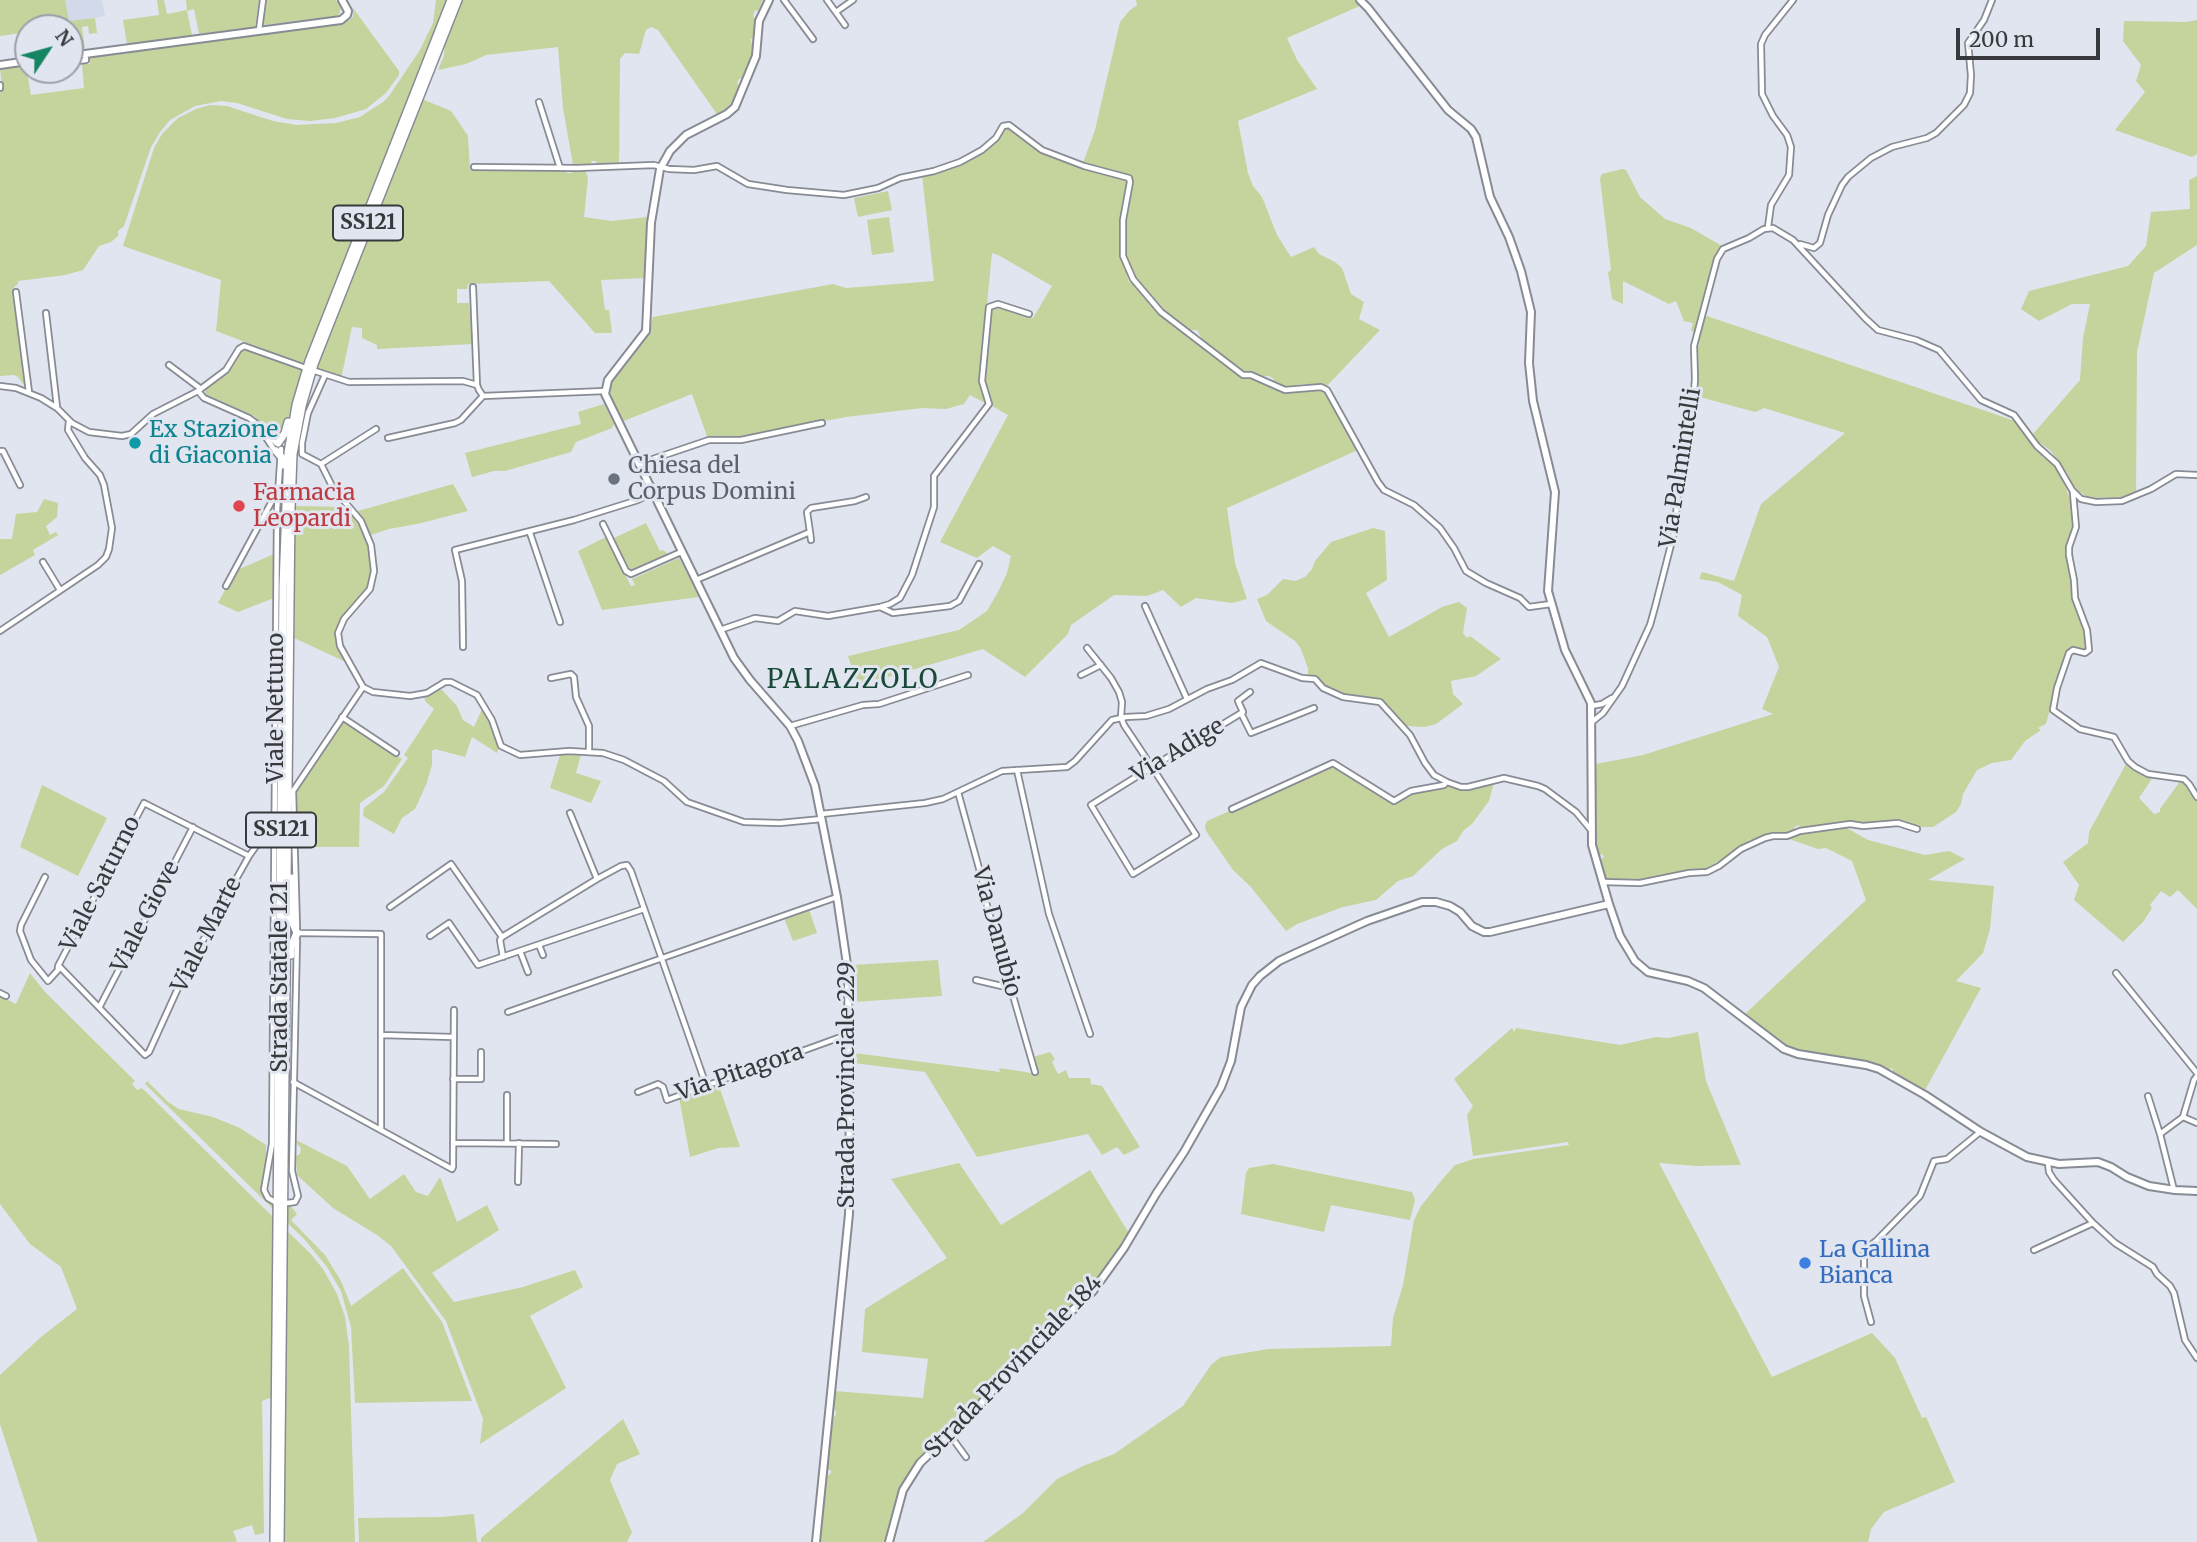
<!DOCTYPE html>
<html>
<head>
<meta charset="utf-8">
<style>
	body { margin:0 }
	#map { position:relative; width:2197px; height:1542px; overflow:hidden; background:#e1e5ef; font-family:Merriweather,serif }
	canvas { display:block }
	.north { position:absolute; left:14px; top:14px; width:70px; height:70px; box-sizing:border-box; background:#e1e5ef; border:2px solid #9da0a7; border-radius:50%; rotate:54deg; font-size:19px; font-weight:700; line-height:28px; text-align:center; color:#37393c }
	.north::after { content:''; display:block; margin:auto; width:24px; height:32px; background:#148462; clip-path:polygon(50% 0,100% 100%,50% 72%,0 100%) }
	.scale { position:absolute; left:1956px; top:28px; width:144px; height:32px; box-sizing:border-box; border:4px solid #37393c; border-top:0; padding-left:9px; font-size:21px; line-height:24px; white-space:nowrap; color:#37393c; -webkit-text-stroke:5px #e1e5ef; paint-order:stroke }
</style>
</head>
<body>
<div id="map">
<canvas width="2197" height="1542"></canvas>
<div class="north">N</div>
<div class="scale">200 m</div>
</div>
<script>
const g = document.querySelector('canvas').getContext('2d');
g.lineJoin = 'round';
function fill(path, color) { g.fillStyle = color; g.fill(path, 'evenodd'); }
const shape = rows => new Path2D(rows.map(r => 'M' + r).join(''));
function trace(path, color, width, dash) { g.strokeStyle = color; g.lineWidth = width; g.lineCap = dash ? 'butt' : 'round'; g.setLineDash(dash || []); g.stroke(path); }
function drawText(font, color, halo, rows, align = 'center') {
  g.font = font + ' Merriweather,serif'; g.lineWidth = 6; g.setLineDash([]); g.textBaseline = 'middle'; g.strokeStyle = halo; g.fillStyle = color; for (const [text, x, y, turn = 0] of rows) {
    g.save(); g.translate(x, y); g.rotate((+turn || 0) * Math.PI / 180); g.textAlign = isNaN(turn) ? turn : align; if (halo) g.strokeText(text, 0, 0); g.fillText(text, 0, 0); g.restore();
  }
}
fill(shape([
	[65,0,102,0,105,16,69,22]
]), '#d2d9e9');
fill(shape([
	[0,0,65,0,69,21,95,18,97,33,89,34,88,26,82,27,85,50,70,51,70,28,28,28,28,32,0,36],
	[157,0,164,0,167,14,187,10,186,0,259,0,255,27,199,34,194,9,187,11,192,35,127,44,123,20,159,15],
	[267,0,336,0,341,8,339,14,336,16,263,25],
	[436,0,448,0,303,364,216,331,221,280,123,246,154,148,162,134,178,118,196,109,210,105,227,106,273,121,297,125,336,123,360,117,383,102,389,96,420,50,433,23],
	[462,0,763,0,758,11,755,10,753,16,756,19,754,38,750,39,753,47,751,60,742,78,739,79,737,83,740,86,734,100,726,109,717,114,658,30,651,27,646,30,639,54,625,53,620,59,619,163,597,164,596,161,592,161,590,165,573,165,563,108,558,47,486,55,466,64,438,70,444,56,445,42],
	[1136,0,1355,0,1362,5,1287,38,1297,60,1317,89,1238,121,1248,173,1253,186,1262,197,1277,235,1291,257,1314,247,1319,254,1335,262,1342,268,1351,294,1364,302,1359,319,1380,330,1327,386,1303,384,1285,387,1273,384,1274,379,1269,376,1259,376,1248,371,1244,373,1214,351,1203,341,1197,330,1188,330,1173,319,1134,277,1125,256,1125,208,1132,178,1130,175,1083,163,1095,130,1120,22,1129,11,1137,5],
	[353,8,399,71,399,75,386,93,366,109,335,118,310,121,287,119,237,103,221,101,195,106,170,120,160,132,151,147,124,226,118,231,118,236,111,242,99,246,83,270,65,275,18,281,18,284,14,287,26,388,18,377,14,375,0,376,0,94,2,87,0,68,23,65,24,72,27,72,31,95,84,88,82,64,90,64,90,56,348,21,353,17],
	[2197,20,2197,154,2192,157,2115,130,2145,92,2136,81,2141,65,2123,41,2124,21,2187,22],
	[422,99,451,111,460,124,468,136,470,170,534,168,536,170,565,171,567,173,571,173,573,171,585,170,588,178,584,217,612,221,647,217,645,278,601,280,605,310,609,310,612,333,595,333,549,281,468,284,467,289,457,289,457,303,469,303,473,344,377,349,377,345,362,338,362,328,352,327,341,379,316,368],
	[1006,126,1041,151,1127,179,1128,182,1122,211,1119,244,1129,282,1133,282,1154,304,1205,346,1216,358,1244,378,1252,377,1271,388,1284,392,1324,389,1358,450,1227,508,1235,563,1247,599,1232,603,1196,598,1181,607,1163,590,1147,596,1114,595,1071,625,1068,634,1025,677,983,649,858,686,848,656,959,630,987,611,998,592,1007,573,1011,556,993,546,977,558,940,542,1008,415,992,406,985,383,990,310,991,308,997,306,1033,318,1052,286,1000,256,992,253,980,378,987,404,970,395,964,404,946,409,922,408,846,417,744,436,708,439,692,394,621,422,611,401,610,385,615,375,648,335,653,317,833,284,846,288,934,281,922,175,935,172,983,150],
	[1622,169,1626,170,1640,197,1665,219,1691,228,1722,246,1715,257,1694,333,1691,330,1693,323,1684,321,1676,301,1669,304,1623,281,1623,304,1612,299,1608,272,1611,270,1600,178,1602,174],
	[2197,176,2197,245,2154,273,2137,352,2136,492,2125,497,2089,498,2078,491,2072,483,2068,474,2051,451,2036,440,2033,434,2080,380,2083,338,2090,304,2072,304,2039,321,2021,309,2029,291,2128,266,2146,246,2151,212,2190,209,2189,180],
	[888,191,892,210,858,217,854,198],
	[889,217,894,252,872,255,867,220],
	[1704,315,2015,421,2032,445,2043,455,2042,457,2046,457,2059,471,2072,504,2074,526,2067,551,2070,574,2073,580,2074,599,2085,630,2087,650,2083,652,2070,647,2056,688,2046,724,2038,728,2041,730,2025,741,2011,760,1992,763,1977,770,1963,794,1961,804,1956,812,1933,827,1913,827,1902,822,1814,827,1800,828,1799,825,1794,827,1795,830,1790,833,1770,834,1751,842,1749,839,1748,843,1704,870,1695,869,1641,880,1606,880,1600,860,1604,857,1602,854,1599,856,1595,839,1597,838,1595,834,1596,764,1643,755,1773,714,1762,709,1779,667,1767,637,1738,616,1742,595,1718,582,1699,579,1702,572,1734,581,1761,504,1845,433,1764,408,1755,412,1696,396,1698,346,1700,344,1698,341],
	[244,349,302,369,285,429,278,438,254,416,205,394,206,388,225,374,240,352],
	[604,404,614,424,612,428,576,442,571,452,505,471,494,471,472,477,465,453,581,424,578,412],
	[453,484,468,511,417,524,389,529,371,535,358,511],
	[44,499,58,503,57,517,46,526,50,535,56,532,58,535,33,550,35,555,0,575,0,539,12,539,16,514,37,512],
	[295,506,346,507,358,524,368,546,371,572,367,589,342,619,337,634,340,650,346,662,294,638],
	[646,523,660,551,663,550,669,555,633,571,629,569,614,538],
	[1373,528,1385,531,1387,580,1366,593,1389,637,1442,607,1459,602,1467,608,1463,633,1467,638,1470,636,1501,659,1476,676,1451,681,1453,694,1463,704,1436,724,1425,727,1405,726,1382,701,1368,697,1342,695,1322,685,1316,678,1308,676,1308,668,1300,647,1295,641,1266,621,1257,599,1267,595,1283,579,1295,581,1305,577,1312,569,1315,561,1331,542],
	[606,537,631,586,635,585,632,579,679,558,699,597,602,610,578,551],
	[274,554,274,598,238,612,218,603,235,571],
	[438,689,442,690,457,706,463,720,474,727,483,707,499,747,497,753,472,737,465,757,435,749,432,751,432,765,426,785,415,809,402,818,394,834,363,816,364,808,384,792,408,758,404,755,434,709,426,702,423,695],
	[342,721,402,759,384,786,360,803,359,847,299,847,295,792],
	[570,754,581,754,576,773,601,781,591,803,550,788,560,755],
	[2127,762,2143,774,2153,777,2139,798,2154,814,2160,812,2160,809,2181,780,2188,784,2197,800,2197,909,2178,890,2170,897,2161,891,2150,905,2152,908,2143,922,2123,942,2074,900,2079,885,2063,862,2088,843,2089,832],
	[1332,765,1393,804,1412,793,1449,785,1466,789,1494,782,1489,801,1472,824,1464,830,1457,841,1442,849,1413,876,1398,881,1376,900,1343,907,1297,924,1286,931,1250,886,1233,870,1206,831,1205,826,1207,821],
	[42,785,107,818,78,876,20,847],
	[1847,828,1868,840,1925,855,1949,851,1965,859,1928,880,1994,886,1990,929,1983,953,1956,981,1981,988,1924,1092,1893,1075,1893,1070,1891,1068,1887,1071,1833,1057,1831,1054,1826,1056,1797,1051,1785,1046,1744,1015,1866,900,1852,861,1826,848,1818,849,1789,839,1802,832],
	[809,909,817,933,793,941,784,918],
	[938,960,942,996,853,1002,853,988,857,985,857,982,852,977,852,965],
	[30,973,45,992,135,1081,132,1084,137,1090,142,1088,275,1219,272,1397,262,1401,264,1533,255,1535,252,1525,233,1531,237,1541,234,1542,38,1542,0,1424,0,1375,41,1337,77,1309,61,1267,30,1244,0,1204,0,996,16,1004],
	[1512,1028,1514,1032,1516,1028,1620,1045,1656,1037,1668,1038,1698,1032,1706,1081,1741,1165,1696,1166,1659,1163,1772,1377,1872,1333,1895,1358,1922,1418,1926,1417,1955,1482,1884,1512,1871,1529,1868,1542,983,1542,1023,1513,1057,1479,1083,1466,1114,1454,1183,1406,1211,1365,1221,1357,1268,1349,1391,1346,1393,1318,1403,1285,1414,1220,1421,1206,1441,1181,1455,1165,1473,1159,1569,1145,1568,1142,1473,1156,1467,1115,1473,1106,1454,1079],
	[1050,1052,1055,1059,1052,1062,1058,1074,1066,1070,1069,1078,1090,1078,1091,1084,1102,1086,1140,1147,1124,1155,1117,1147,1102,1155,1088,1134,977,1157,925,1072,854,1063,854,1053,1000,1072,999,1068,1038,1074,1033,1057],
	[147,1081,168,1102,179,1109,213,1117,240,1128,266,1145,266,1170,262,1194,265,1198,275,1204,275,1210,287,1210,288,1206,290,1205,297,1214,291,1220,325,1255,341,1281,351,1306,403,1268,442,1322,472,1401,355,1403,351,1327,341,1291,327,1267,305,1240,145,1084],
	[718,1083,740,1147,718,1148,690,1157,679,1097],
	[296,1140,347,1166,370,1199,404,1174,416,1192,428,1196,440,1177,457,1222,487,1205,499,1230,432,1273,454,1302,523,1287,575,1270,583,1287,530,1316,566,1388,480,1444,483,1419,446,1321,391,1246,377,1235,333,1208,297,1175,296,1156,300,1154,301,1148,297,1144],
	[959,1163,1001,1225,1090,1170,1130,1235,1092,1289,1035,1342,1030,1341,1027,1344,1027,1350,978,1404,967,1415,958,1417,958,1423,917,1463,901,1489,887,1542,819,1542,825,1478,831,1473,831,1470,827,1470,831,1419,836,1415,836,1411,833,1408,834,1391,923,1398,928,1359,862,1352,865,1309,947,1258,891,1179],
	[1273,1164,1412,1192,1415,1200,1410,1220,1331,1205,1324,1232,1241,1214,1246,1173,1249,1168],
	[287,1231,310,1253,323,1269,337,1294,345,1317,349,1346,355,1542,284,1542],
	[623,1419,640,1454,617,1464,610,1480,632,1532,627,1542,481,1542,481,1538],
	[474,1514,477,1542,359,1542,358,1518,440,1517]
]), '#c5d39d');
const street = shape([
	[784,0,813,39],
	[827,0,845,25],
	[836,12,853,0],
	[259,30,263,0],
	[70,62,86,60,85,54],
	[0,85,0,88],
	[539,102,560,168],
	[474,167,577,168,654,165,669,169,694,170,717,166,748,184,787,190,844,195,878,188,900,178,934,171,960,162,982,150,996,138,1003,126,1009,125,1042,150,1084,166,1129,178,1130,182,1123,220,1123,256,1133,279,1161,312,1243,375,1251,375,1285,390,1321,387,1327,390,1378,482,1384,490,1414,505,1440,528,1454,548,1466,571,1486,583,1520,598,1529,607,1551,604],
	[1768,227,1771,205,1789,175,1791,147,1787,135,1773,116,1762,94,1761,44,1765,35,1793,0],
	[1800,244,1814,248,1820,243,1828,215,1842,185,1848,177,1871,158,1892,147,1927,138,1936,133,1964,105,1970,93,1971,75,1968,43,1984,20,1992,0],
	[473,287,477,385,479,390,483,396],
	[16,292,29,392],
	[46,313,57,407],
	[169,365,201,389],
	[315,371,349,382,463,381,477,385],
	[325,375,308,413,302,443,302,454,321,464,333,488,361,521,371,545,374,571,370,589,344,619,338,633,340,646,363,687,373,692,410,696,427,693,445,682,451,682,477,695,492,720,501,746,520,755,569,751,603,753,624,760,664,781,687,802,744,822,780,823,822,819],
	[0,386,16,388,41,398,57,408,72,423,89,432,122,436,131,434,153,414,198,391,204,398,249,418,257,424,273,448],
	[198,391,226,370,239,349,244,346,303,367],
	[265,432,276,443],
	[388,438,455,423,461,420,483,396,605,391],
	[0,451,3,451,20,485],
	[321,464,376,429],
	[638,464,709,440,741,440,822,423],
	[2073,493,2076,527,2069,547,2069,555,2074,580,2075,598,2087,630,2089,650,2085,653,2073,650,2069,653,2057,688,2053,710,2080,729,2114,737,2128,761,2135,767,2148,774,2184,779,2189,784,2197,797],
	[603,524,626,571,631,574,681,552],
	[810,532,811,540],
	[530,533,560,622],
	[43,562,60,590],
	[696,580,810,532,807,512,811,508,855,501,866,497],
	[226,586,278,490],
	[1145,606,1187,699],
	[880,607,890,604,900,598,912,575,934,507,934,476,989,404,982,381,989,307,998,304,1029,314],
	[720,630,755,618,778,621,795,611,828,616,880,607,893,613,950,606,959,601,979,564],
	[0,631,98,565,106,557,109,549,112,528,104,485,100,475,85,458,68,430,69,421],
	[463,647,462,581,455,550,574,520,638,500,652,493],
	[1087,648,1111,678,1119,692,1122,702,1121,717,1124,725,1152,767,1196,835,1133,874,1091,805,1152,767,1243,712,1238,701,1250,692],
	[1081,675,1101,665],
	[551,678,571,674,574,677,576,697,589,726,589,752],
	[1591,706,1602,704,1612,698],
	[1241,713,1251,733,1314,708],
	[342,717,396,753],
	[1592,722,1603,713,1622,686,1650,625,1655,607,1675,529,1679,478,1690,445,1695,379,1694,346,1717,259,1723,249,1749,238,1764,229,1773,228,1793,240,1865,318,1878,330,1916,340,1939,350,1981,400,2014,415,2037,446,2057,464,2072,490,2081,499,2096,502,2122,501,2151,489,2176,474,2197,475],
	[790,726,863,705,879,704,968,675],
	[1017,770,1049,914,1090,1034],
	[958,792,985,890,986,902,1035,1072],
	[1232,809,1333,763,1394,801,1411,791,1444,785,1447,782],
	[570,813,597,879],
	[821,814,925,803,943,799,1002,771,1067,767,1075,761,1112,720,1126,717,1146,716,1169,709,1207,689,1232,680,1261,663,1302,678,1315,679,1323,688,1343,697,1380,702,1410,735,1425,763,1434,775,1447,782,1461,787,1468,787,1504,778,1538,786,1545,789,1576,812,1591,830],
	[45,877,21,925,20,931,31,960,48,981,58,970,58,966,144,803,249,856],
	[1603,882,1640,883,1689,873,1707,872,1719,866,1741,849,1765,838,1773,836,1787,836,1800,831,1850,824,1863,826,1898,823,1917,829],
	[390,907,451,864,502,937],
	[297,927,293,791,363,687],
	[297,933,381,934,381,1130],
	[430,936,449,923,478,965,644,909],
	[539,945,543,955],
	[520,951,528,972],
	[503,957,500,940,502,937,597,879,621,866,627,865,631,871,706,1085],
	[59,966,145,1055,149,1052,193,955,230,900,235,881,249,856,275,820],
	[2116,973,2197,1073],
	[976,980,1010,988],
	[0,993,6,996],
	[100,1006,193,827],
	[508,1012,837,897],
	[381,1035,453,1037],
	[453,1079,481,1079,481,1052],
	[293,1082,452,1169,453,1167,454,1010],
	[638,1092,658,1084,663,1087,667,1100,849,1034],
	[507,1095,507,1143],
	[2148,1096,2160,1134],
	[2183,1117,2197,1123],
	[453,1143,556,1144],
	[2048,1163,2049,1172,2054,1180,2093,1223,2115,1243,2153,1267,2157,1274,2170,1286,2174,1293,2185,1340,2197,1358],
	[518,1182,519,1143],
	[2174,1190,2160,1134,2183,1117,2194,1080,2197,1076],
	[275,1202,268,1198,264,1190,272,1144,277,510,281,449],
	[287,1203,295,1202,298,1196,292,1171,297,940],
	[2034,1250,2093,1223],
	[1871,1322,1864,1296,1864,1250,1876,1241,1920,1196,1934,1161,1947,1159,1980,1132],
	[950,1435,966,1457]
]);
const secondary = shape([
	[769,0,759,21,756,56,735,107,727,114,686,135,670,151,660,169,651,223,646,331,608,380,605,394,734,658,750,680,790,726,798,741,815,786,837,897,848,971,850,1182,849,1214,816,1542],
	[1360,0,1368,8,1448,110,1471,129,1476,137,1490,197,1509,237,1521,271,1531,312,1529,363,1533,401,1555,492,1548,591,1565,650,1591,703,1592,845,1609,904,1620,936,1635,961,1648,972,1688,981,1704,988,1784,1049,1798,1054,1866,1065,1879,1069,1925,1095,1981,1132,2027,1157,2059,1164,2098,1162,2111,1167,2127,1177,2149,1186,2175,1190,2197,1191],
	[70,56,341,20,347,15,348,11,342,0],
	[0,65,28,61],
	[889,1542,903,1490,920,1463,979,1406,1015,1364,1093,1291,1124,1248,1156,1194,1184,1152,1221,1087,1231,1061,1241,1007,1252,985,1260,976,1279,961,1296,953,1367,921,1422,902,1436,902,1450,906,1460,912,1472,926,1484,932,1490,932,1609,904]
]);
const primary = shape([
	[278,443,285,433,288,422],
	[276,451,283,459,283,465],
	[291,955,291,947,297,933,292,921,292,878],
	[274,1542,283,586,288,453,296,405,309,361,451,0],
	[280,1542,291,508,293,454,302,406,314,364,458,0]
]);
trace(street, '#878b94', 8);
trace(secondary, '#878b94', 10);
trace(primary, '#878b94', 10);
trace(street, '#fff', 4.5);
trace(secondary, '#fff', 6);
trace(primary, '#fff', 7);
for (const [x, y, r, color] of [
	[135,443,7,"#0f9aa8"],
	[614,479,7,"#6b7280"],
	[239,506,7,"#e0444e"],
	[1805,1263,7,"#3f7fe0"]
]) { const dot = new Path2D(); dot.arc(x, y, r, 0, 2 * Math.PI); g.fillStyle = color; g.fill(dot); trace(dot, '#e1e5ef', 2.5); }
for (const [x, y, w] of [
	[368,223,70],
	[281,830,70]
]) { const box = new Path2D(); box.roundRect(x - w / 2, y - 17.5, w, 35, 5); g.fillStyle = '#e1e5ef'; g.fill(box); trace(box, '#37393c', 2); }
drawText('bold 21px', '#37393c', null, [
	["SS121",368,223],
	["SS121",281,830]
]);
drawText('23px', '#0d838f', '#e1e5ef', [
	["Ex Stazione",149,430],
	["di Giaconia",149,456]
], 'left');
drawText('23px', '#5b616d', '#e1e5ef', [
	["Chiesa del",628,466],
	["Corpus Domini",628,492]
], 'left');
drawText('23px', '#37393c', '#e1e5ef', [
	["Via Palmintelli",1681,468,-81],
	["Viale Nettuno",276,708,-90],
	["Via Adige",1178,751,-31],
	["Viale Saturno",101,884,-63],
	["Viale Giove",146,917,-63],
	["Via Danubio",996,932,75],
	["Viale Marte",207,935,-63],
	["Strada Statale 121",280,977,-90],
	["Via Pitagora",740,1073,-19],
	["Strada Provinciale 229",847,1085,-90],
	["Strada Provinciale 184",1014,1367,-46]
]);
drawText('23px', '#be3a42', '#e1e5ef', [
	["Farmacia",253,493],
	["Leopardi",253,519]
], 'left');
drawText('23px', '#366cbe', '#e1e5ef', [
	["La Gallina",1819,1250],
	["Bianca",1819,1276]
], 'left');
g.letterSpacing = '2px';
drawText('26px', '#194938', '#e1e5ef', [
	["PALAZZOLO",853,681]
]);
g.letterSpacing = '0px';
</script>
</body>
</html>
